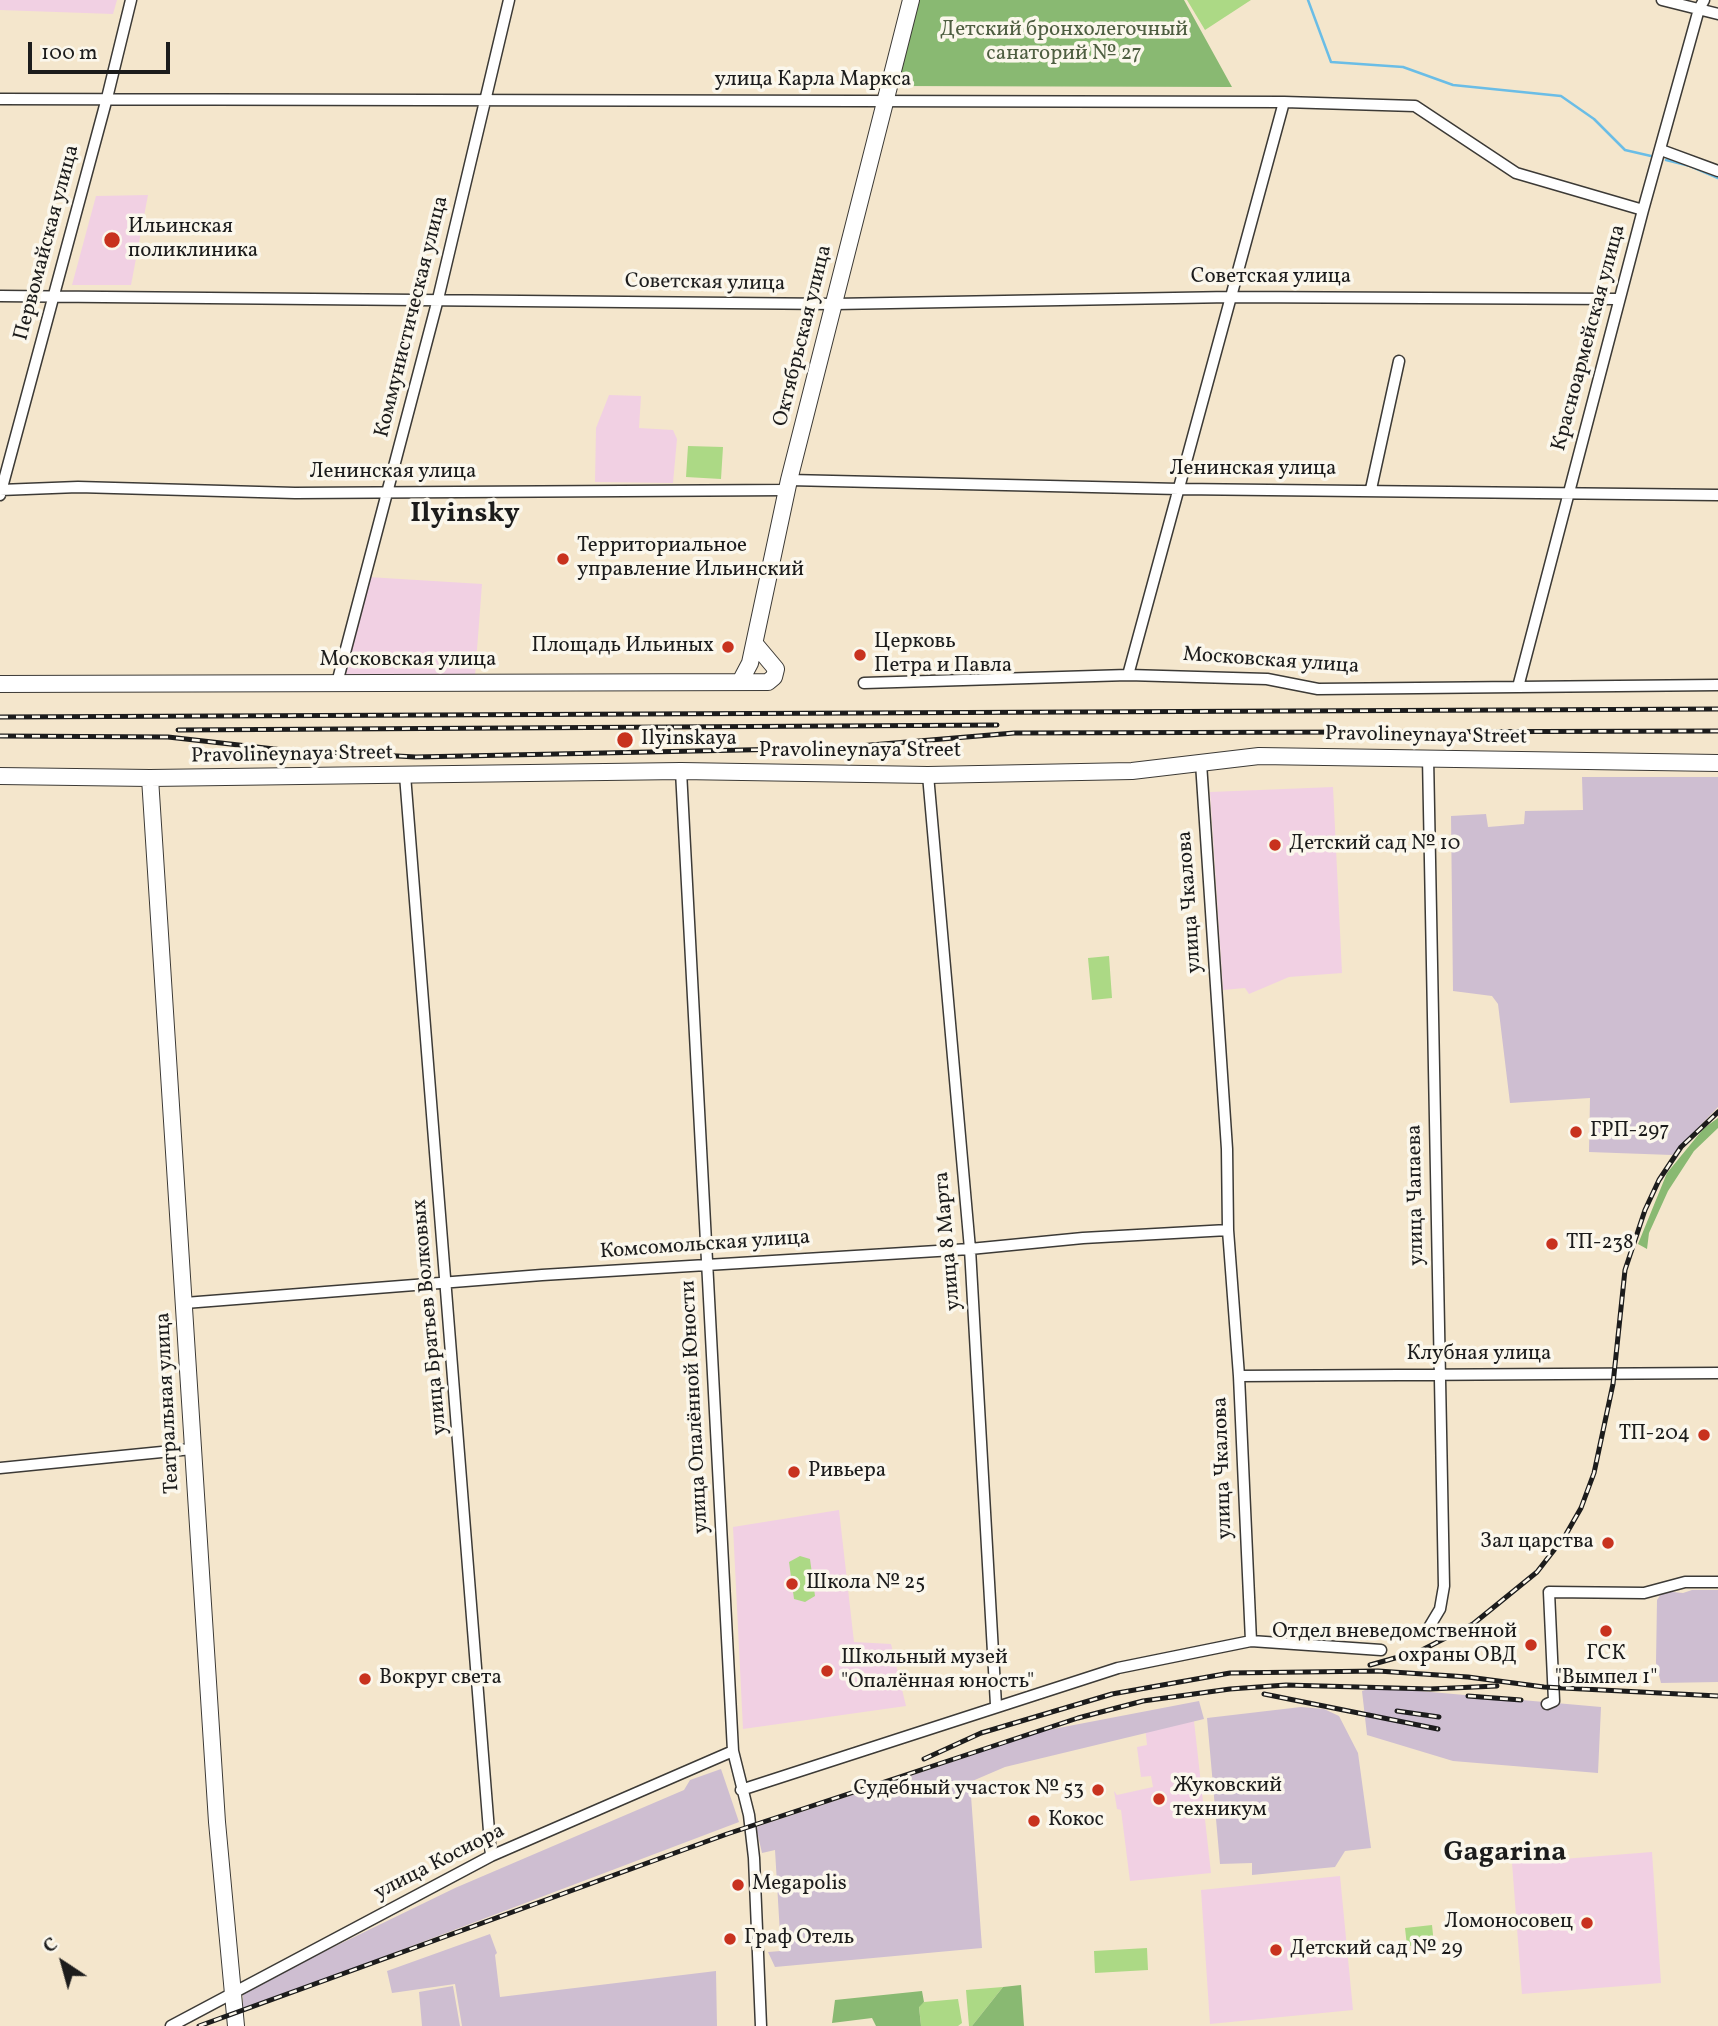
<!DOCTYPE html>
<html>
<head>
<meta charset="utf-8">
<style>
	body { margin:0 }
	#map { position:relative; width:1718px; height:2026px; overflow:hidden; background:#f4e6cc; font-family:Vollkorn,serif }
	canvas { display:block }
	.north { position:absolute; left:28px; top:1928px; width:70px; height:70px; -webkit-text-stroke:5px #fbf7ec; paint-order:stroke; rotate:324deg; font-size:19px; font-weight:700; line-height:28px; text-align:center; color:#1c1c1c }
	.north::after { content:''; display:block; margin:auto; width:24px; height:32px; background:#1c1c1c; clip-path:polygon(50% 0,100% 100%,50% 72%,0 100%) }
	.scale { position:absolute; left:28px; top:42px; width:142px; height:32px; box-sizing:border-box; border:4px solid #1c1c1c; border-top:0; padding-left:9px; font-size:21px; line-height:24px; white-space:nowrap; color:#1c1c1c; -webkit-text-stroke:5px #fbf7ec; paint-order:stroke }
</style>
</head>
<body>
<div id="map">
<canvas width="1718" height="2026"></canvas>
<div class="north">С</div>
<div class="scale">100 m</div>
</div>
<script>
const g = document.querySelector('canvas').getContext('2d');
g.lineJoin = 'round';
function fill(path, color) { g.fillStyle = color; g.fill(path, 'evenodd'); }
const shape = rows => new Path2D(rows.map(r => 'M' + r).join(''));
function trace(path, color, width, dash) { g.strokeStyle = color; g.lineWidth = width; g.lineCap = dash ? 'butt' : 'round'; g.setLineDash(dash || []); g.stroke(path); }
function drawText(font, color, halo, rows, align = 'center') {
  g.font = font + ' Vollkorn,serif'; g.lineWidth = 7; g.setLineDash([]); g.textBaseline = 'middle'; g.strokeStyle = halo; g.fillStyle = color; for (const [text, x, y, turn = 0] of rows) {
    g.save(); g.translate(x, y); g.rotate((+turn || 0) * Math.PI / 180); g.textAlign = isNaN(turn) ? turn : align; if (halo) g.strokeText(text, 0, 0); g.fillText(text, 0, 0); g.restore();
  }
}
fill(shape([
	[0,0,117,0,113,14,0,10],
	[148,195,131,285,72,285,96,196],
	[609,395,641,396,639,428,673,430,677,439,673,483,595,482,596,428],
	[368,577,482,584,475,676,341,676],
	[1333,787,1342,973,1289,977,1249,994,1245,988,1223,990,1210,792],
	[839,1510,854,1642,891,1644,906,1706,743,1729,733,1527],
	[1194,1721,1211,1873,1130,1881,1121,1810,1117,1809,1114,1791,1117,1795,1153,1787,1151,1776,1141,1777,1137,1747,1147,1745,1145,1726],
	[1652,1852,1661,1983,1522,1994,1512,1863],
	[1340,1876,1353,2010,1210,2024,1201,1890]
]), '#f1d0e3');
fill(shape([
	[1582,777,1718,777,1718,1107,1672,1155,1589,1152,1590,1098,1510,1103,1498,1004,1492,996,1453,991,1451,816,1486,814,1488,827,1524,824,1525,811,1583,810],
	[1692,1590,1718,1590,1718,1682,1661,1683,1656,1663,1657,1600,1663,1591,1683,1593],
	[1374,1687,1601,1707,1598,1773,1453,1761,1367,1735,1362,1691],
	[1199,1701,1204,1719,1005,1767,970,1782,982,1948,775,1967,768,1952,781,1951,775,1850,762,1853,756,1827,970,1756,1027,1734],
	[1301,1707,1324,1709,1339,1716,1358,1753,1371,1848,1345,1851,1335,1867,1252,1875,1252,1863,1220,1864,1207,1718],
	[721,1769,739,1822,243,2010,243,1991,455,1888,684,1790,690,1780],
	[490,1934,497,1953,495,1955,500,1997,716,1971,717,2026,462,2026,455,1984,392,1993,387,1971],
	[453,1986,460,2026,422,2026,419,1992]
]), '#cebed1');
fill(shape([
	[1187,0,1251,0,1205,30],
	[688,446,723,447,721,479,686,477],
	[1109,956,1112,998,1092,1000,1088,958],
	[800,1556,810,1559,815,1596,805,1602,794,1599,789,1562],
	[1432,1925,1434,1944,1407,1946,1405,1928],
	[1147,1948,1148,1970,1095,1973,1094,1951],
	[1003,1987,972,2026,969,2026,966,1990],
	[958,1999,962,2023,958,2026,921,2026,919,2006,924,2002]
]), '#acd985');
fill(shape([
	[919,0,1184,0,1232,87,897,86],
	[1718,1118,1718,1128,1694,1151,1668,1191,1649,1233,1647,1249,1638,1244,1667,1173,1704,1128],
	[1021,1985,1024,2026,972,2026,1003,1987],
	[922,1991,924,2002,919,2007,921,2026,876,2026,872,2018,832,2023,835,2000]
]), '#89b972');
trace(shape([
	[1308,0,1331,62,1403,67,1453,85,1561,96,1594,119,1625,150,1651,156],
	[1666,160,1690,166,1718,178]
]), '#6abde6', 2.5);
const street = shape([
	[1662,0,1718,14],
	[0,99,1284,102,1415,106,1516,173,1643,210],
	[1661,150,1718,171],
	[0,296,834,304,1231,297,1619,299],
	[789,480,1179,489,1718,495],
	[1371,489,1399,361],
	[0,490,78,487,295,493,787,490],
	[0,495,107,98,131,0],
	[1128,675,1284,102],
	[337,683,438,299,509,0],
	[864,683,1128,675,1267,679,1318,689,1718,685],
	[1518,687,1643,210,1699,9,1704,0],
	[681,771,733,1751,749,1815,754,1858,761,2026],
	[405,775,491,1856],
	[928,775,970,1249,996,1705],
	[185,1303,542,1275,970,1249,1083,1238,1228,1230],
	[1239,1376,1718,1373],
	[0,1468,192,1449],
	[1428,1629,1440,1609,1444,1586,1428,757],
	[1251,1641,1381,1650],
	[1547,1704,1554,1701,1549,1592,1644,1593,1685,1582,1718,1582],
	[741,1790,1118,1668,1251,1641,1239,1376,1228,1230,1227,1149,1201,763],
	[171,2026,491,1856,733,1751]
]);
const secondary = shape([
	[740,682,750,663,789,480,911,0],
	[0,684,768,682,774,677,776,669,755,644],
	[0,776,150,778,681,771,928,775,1132,771,1259,756,1718,763],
	[150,778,217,1822,236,2026]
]);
trace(street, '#3c3a36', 13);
trace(secondary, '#3c3a36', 18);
trace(street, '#fff', 10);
trace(secondary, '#fff', 16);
const rail = shape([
	[0,717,1718,709],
	[178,730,997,725],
	[0,736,168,737,283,750,416,757,835,748,1014,733,1718,731],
	[1370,1665,1420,1651,1473,1624,1537,1572,1565,1536,1581,1508,1594,1473,1613,1384,1625,1270,1645,1210,1659,1180,1681,1147,1718,1112],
	[1264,1694,1438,1729],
	[1468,1696,1521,1700],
	[1397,1711,1439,1717],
	[924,1759,981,1733,1112,1694,1230,1673,1378,1671,1468,1677,1544,1687,1718,1696],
	[199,2026,727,1834,1078,1718,1143,1701,1230,1689,1286,1685,1430,1689,1497,1686]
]);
trace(rail, '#1c1c1c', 5);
trace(rail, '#fbf7ec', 2.5, [8]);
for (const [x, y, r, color] of [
	[112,240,9,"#c8321e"],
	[563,559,7,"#c8321e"],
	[728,647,7,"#c8321e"],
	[860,655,7,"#c8321e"],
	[625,740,9,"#c8321e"],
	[1275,845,7,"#c8321e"],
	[1576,1132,7,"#c8321e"],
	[1552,1244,7,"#c8321e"],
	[1704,1435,7,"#c8321e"],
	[794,1472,7,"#c8321e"],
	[1608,1543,7,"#c8321e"],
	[792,1584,7,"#c8321e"],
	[1606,1631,7,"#c8321e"],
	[1531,1645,7,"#c8321e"],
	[827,1671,7,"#c8321e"],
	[365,1679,7,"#c8321e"],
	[1098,1790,7,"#c8321e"],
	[1159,1799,7,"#c8321e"],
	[1034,1821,7,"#c8321e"],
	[738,1885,7,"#c8321e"],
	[1587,1923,7,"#c8321e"],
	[730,1939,7,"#c8321e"],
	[1276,1950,7,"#c8321e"]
]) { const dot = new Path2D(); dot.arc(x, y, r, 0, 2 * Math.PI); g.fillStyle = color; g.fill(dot); trace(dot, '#fbf7ec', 2.5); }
drawText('21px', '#4e5e41', '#fbf7ec', [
	["Детский бронхолегочный",1064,31],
	["санаторий № 27",1064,55]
]);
drawText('21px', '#1c1c1c', '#fbf7ec', [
	["улица Карла Маркса",813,81],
	["Первомайская улица",48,243,-75],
	["Советская улица",1271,278],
	["Советская улица",705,284,1],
	["Коммунистическая улица",413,317,-76],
	["Октябрьская улица",804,336,-76],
	["Красноармейская улица",1590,338,-75],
	["Ленинская улица",1253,470],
	["Ленинская улица",393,473],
	["Московская улица",408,661],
	["Московская улица",1271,662,4],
	["Pravolineynaya Street",1426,737,1],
	["Pravolineynaya Street",860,752],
	["Pravolineynaya Street",292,756,-1],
	["улица Чкалова",1191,902,-94],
	["улица Чапаева",1417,1195,-91],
	["улица 8 Марта",949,1241,-95],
	["Комсомольская улица",705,1246,-4],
	["улица Братьев Волковых",431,1317,-95],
	["Клубная улица",1479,1355],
	["Театральная улица",169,1403,-93],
	["улица Опалённой Юности",696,1407,-93],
	["улица Чкалова",1224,1468,-92],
	["улица Косиора",440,1863,-27]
]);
drawText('21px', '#1c1c1c', '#fbf7ec', [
	["Ильинская",128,228],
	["поликлиника",128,252],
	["Территориальное",577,547],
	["управление Ильинский",577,571],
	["Церковь",874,643],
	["Петра и Павла",874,667],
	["Площадь Ильиных",714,647,"right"],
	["Ilyinskaya",641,740],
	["Детский сад № 10",1289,845],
	["ГРП-297",1590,1132],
	["ТП-238",1566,1244],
	["ТП-204",1690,1435,"right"],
	["Ривьера",808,1472],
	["Зал царства",1594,1543,"right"],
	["Школа № 25",806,1584],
	["Отдел вневедомственной",1517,1633,"right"],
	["охраны ОВД",1517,1657,"right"],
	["ГСК",1606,1655,"center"],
	["\"Вымпел 1\"",1606,1679,"center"],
	["Школьный музей",841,1659],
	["\"Опалённая юность\"",841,1683],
	["Вокруг света",379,1679],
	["Жуковский",1173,1787],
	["техникум",1173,1811],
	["Судебный участок № 53",1084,1790,"right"],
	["Кокос",1048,1821],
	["Megapolis",752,1885],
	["Ломоносовец",1573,1923,"right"],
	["Граф Отель",744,1939],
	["Детский сад № 29",1290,1950]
], 'left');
drawText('bold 28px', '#1c1c1c', '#fbf7ec', [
	["Ilyinsky",465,516],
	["Gagarina",1505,1855]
]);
</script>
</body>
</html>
